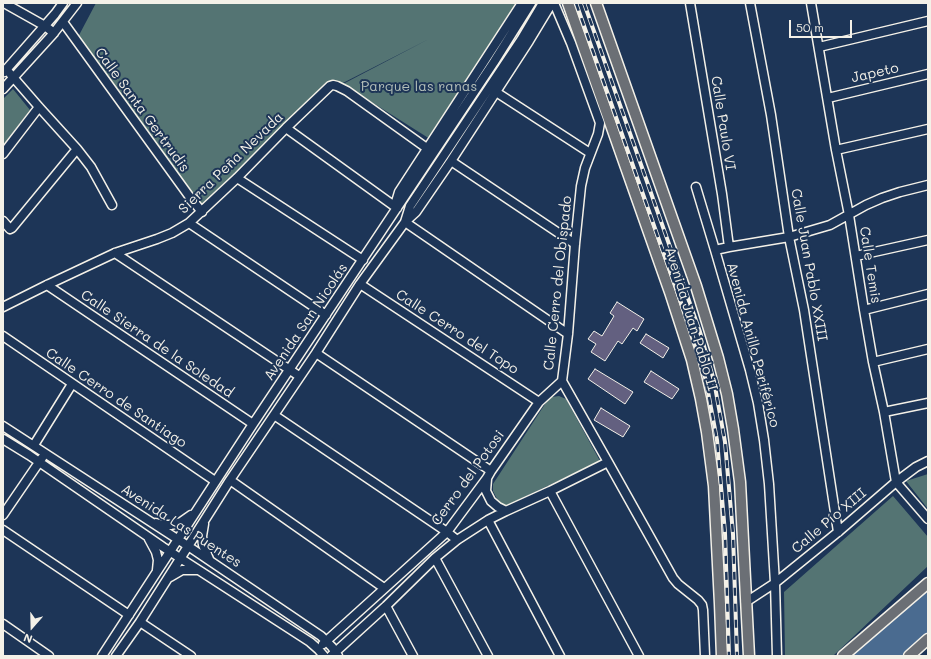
<!DOCTYPE html>
<html>
<head>
<meta charset="utf-8">
<style>
	body { margin:0 }
	#map { position:relative; width:931px; height:659px; overflow:hidden; background:#1d3557; font-family:Mali,sans-serif }
	canvas { display:block }
	.frame { position:absolute; inset:0; border:4px solid #f4f1e8; pointer-events:none }
	.north { position:absolute; left:12px; top:607px; width:40px; height:40px; -webkit-text-stroke:3px #1d3557; paint-order:stroke; rotate:200deg; font-size:11px; font-weight:700; line-height:16px; text-align:center; color:#f4f1e8 }
	.north::after { content:''; display:block; margin:auto; width:14px; height:18px; background:#f4f1e8; clip-path:polygon(50% 0,100% 100%,50% 72%,0 100%) }
	.scale { position:absolute; left:789px; top:20px; width:63px; height:18px; box-sizing:border-box; border:2px solid #f4f1e8; border-top:0; padding-left:5px; font-size:12px; line-height:14px; white-space:nowrap; color:#f4f1e8; -webkit-text-stroke:3px #1d3557; paint-order:stroke }
</style>
</head>
<body>
<div id="map">
<canvas width="931" height="659"></canvas>
<div class="frame"></div>
<div class="north">N</div>
<div class="scale">50 m</div>
</div>
<script>
const g = document.querySelector('canvas').getContext('2d');
g.lineJoin = 'round';
function fill(path, color) { g.fillStyle = color; g.fill(path, 'evenodd'); }
const shape = rows => new Path2D(rows.map(r => 'M' + r).join(''));
function trace(path, color, width, dash) { g.strokeStyle = color; g.lineWidth = width; g.lineCap = dash ? 'butt' : 'round'; g.setLineDash(dash || []); g.stroke(path); }
function drawText(font, color, halo, rows, align = 'center') {
  g.font = font + ' Mali,sans-serif'; g.lineWidth = 4; g.setLineDash([]); g.textBaseline = 'middle'; g.strokeStyle = halo; g.fillStyle = color; for (const [text, x, y, turn = 0] of rows) {
    g.save(); g.translate(x, y); g.rotate((+turn || 0) * Math.PI / 180); g.textAlign = isNaN(turn) ? turn : align; if (halo) g.strokeText(text, 0, 0); g.fillText(text, 0, 0); g.restore();
  }
}
fill(shape([
	[96,3,520,3,430,139,343,84,429,39,337,86,325,90,202,206,188,190,77,39],
	[13,89,30,110,3,146,3,99],
	[559,396,566,399,600,461,505,506,500,503,496,497,493,491,493,484,547,401,552,397],
	[928,474,928,509,906,481],
	[893,496,928,537,928,566,833,656,785,656,784,592]
]), '#547473');
const water = shape([
	[928,583,928,639,909,656,843,656,928,583]
]);
fill(water, '#4a6b90');
trace(water, '#8ea1b3', 1);
const building = shape([
	[617,302,644,319,637,331,633,328,622,344,618,341,605,361,591,352,596,344,588,339,594,331,602,336,614,316,610,313,617,302],
	[646,334,669,348,663,358,640,343,646,334],
	[595,369,633,392,625,404,588,379,595,369],
	[651,371,679,389,672,399,644,382,651,371],
	[601,408,630,426,623,437,594,420,601,408]
]);
fill(building, '#636080');
trace(building, '#f4f1e8', 1);
const minor = shape([
	[4,3,45,26,54,33],
	[552,3,529,41,451,161,416,212,405,222,568,334],
	[554,3,571,43,600,123,598,134,585,168,581,186,575,244,568,334,562,381,608,462,673,578,678,584,698,600,702,605,703,610,705,656],
	[690,3,722,194,729,247],
	[750,3,771,115,789,237,804,310,838,532],
	[811,3,836,150,849,215,864,310,873,362,884,412,896,482,928,519],
	[63,22,189,196,202,212],
	[819,47,928,21],
	[6,69,39,107,77,149,91,167,112,205],
	[4,72,55,14,63,3],
	[3,89,53,34,77,3],
	[496,92,590,153],
	[828,98,928,74],
	[286,128,397,208],
	[836,150,928,129],
	[3,154,39,107],
	[451,161,575,244],
	[237,178,363,260],
	[696,187,715,250,750,370,758,403,764,440,769,484,775,583,777,656],
	[397,208,396,202,399,192,522,3],
	[3,221,10,229,12,228,77,149],
	[189,223,326,315],
	[715,250,729,247,789,237,830,225,866,205,882,198,900,192,928,185],
	[115,253,299,376],
	[856,256,928,240],
	[360,284,539,402],
	[47,285,253,424],
	[3,307,47,285,115,253,157,239,172,233,189,223,237,178,286,128,330,86,333,85,337,86,347,91,428,149],
	[864,310,928,294],
	[3,336,215,481],
	[316,353,491,471],
	[873,362,928,349],
	[884,412,928,403],
	[274,415,447,532,457,540],
	[3,426,188,546,321,636,332,647,338,656],
	[3,439,29,455,163,547,310,642,318,649,324,656],
	[34,445,72,384],
	[487,479,486,491,491,501,498,507,506,511],
	[230,480,384,588],
	[550,491,639,656],
	[3,515,42,458],
	[488,520,560,656],
	[156,523,162,525,171,525,181,522,191,515],
	[204,524,202,536,203,545,209,559],
	[3,530,129,615],
	[149,539,156,552,158,560,157,570],
	[435,558,488,656],
	[170,577,182,570,197,570],
	[746,602,775,583,838,532,896,482,916,467,928,461],
	[386,606,413,656],
	[140,622,191,656],
	[3,624,49,656],
	[323,644,447,532,487,478,491,471,539,402,562,381],
	[102,656,253,424,494,62,531,3],
	[116,656,140,622,230,480,316,353,360,284,405,222,410,206,521,40,543,3],
	[331,656,386,606,435,558,457,540,488,520,506,511,550,491,608,462]
]);
const major = shape([
	[568,3,670,292,692,360,701,399,707,432,714,486,720,604,722,656],
	[596,3,696,286,718,358,727,394,733,429,740,482,749,656],
	[843,656,928,583],
	[909,656,928,639]
]);
trace(minor, '#f4f1e8', 11);
trace(major, '#f4f1e8', 13);
trace(minor, '#1d3557', 8);
trace(major, '#6b6f75', 10);
const rail = shape([
	[576,3,693,337,706,381,717,440,725,533,729,656],
	[584,3,700,332,714,381,725,442,733,534,737,656]
]);
trace(rail, '#f4f1e8', 4);
trace(rail, '#1d3557', 2.5, [8]);
drawText('14px', '#f4f1e8', '#1d3557', [
	["Japeto",875,73,-13],
	["Calle Santa Gertrudis",142,110,54],
	["Calle Paulo VI",723,123,81],
	["Sierra Peña Nevada",231,163,-44],
	["Calle Juan Pablo XXIII",809,265,80],
	["Calle Temis",870,265,81],
	["Calle Cerro del Obispado",558,283,-84],
	["Avenida Juan Pablo II",691,319,73],
	["Avenida San Nicolás",306,322,-56],
	["Calle Cerro del Topo",457,332,33],
	["Calle Sierra de la Soledad",157,344,34],
	["Avenida Anillo Periférico",753,345,75],
	["Calle Cerro de Santiago",116,398,34],
	["Cerro del Potosi",468,478,-54],
	["Calle Pío XIII",829,521,-40],
	["Avenida Las Puentes",181,526,33]
]);
drawText('14px', '#b4bfb9', '#1d3557', [
	["Parque las ranas",419,87]
]);
</script>
</body>
</html>
